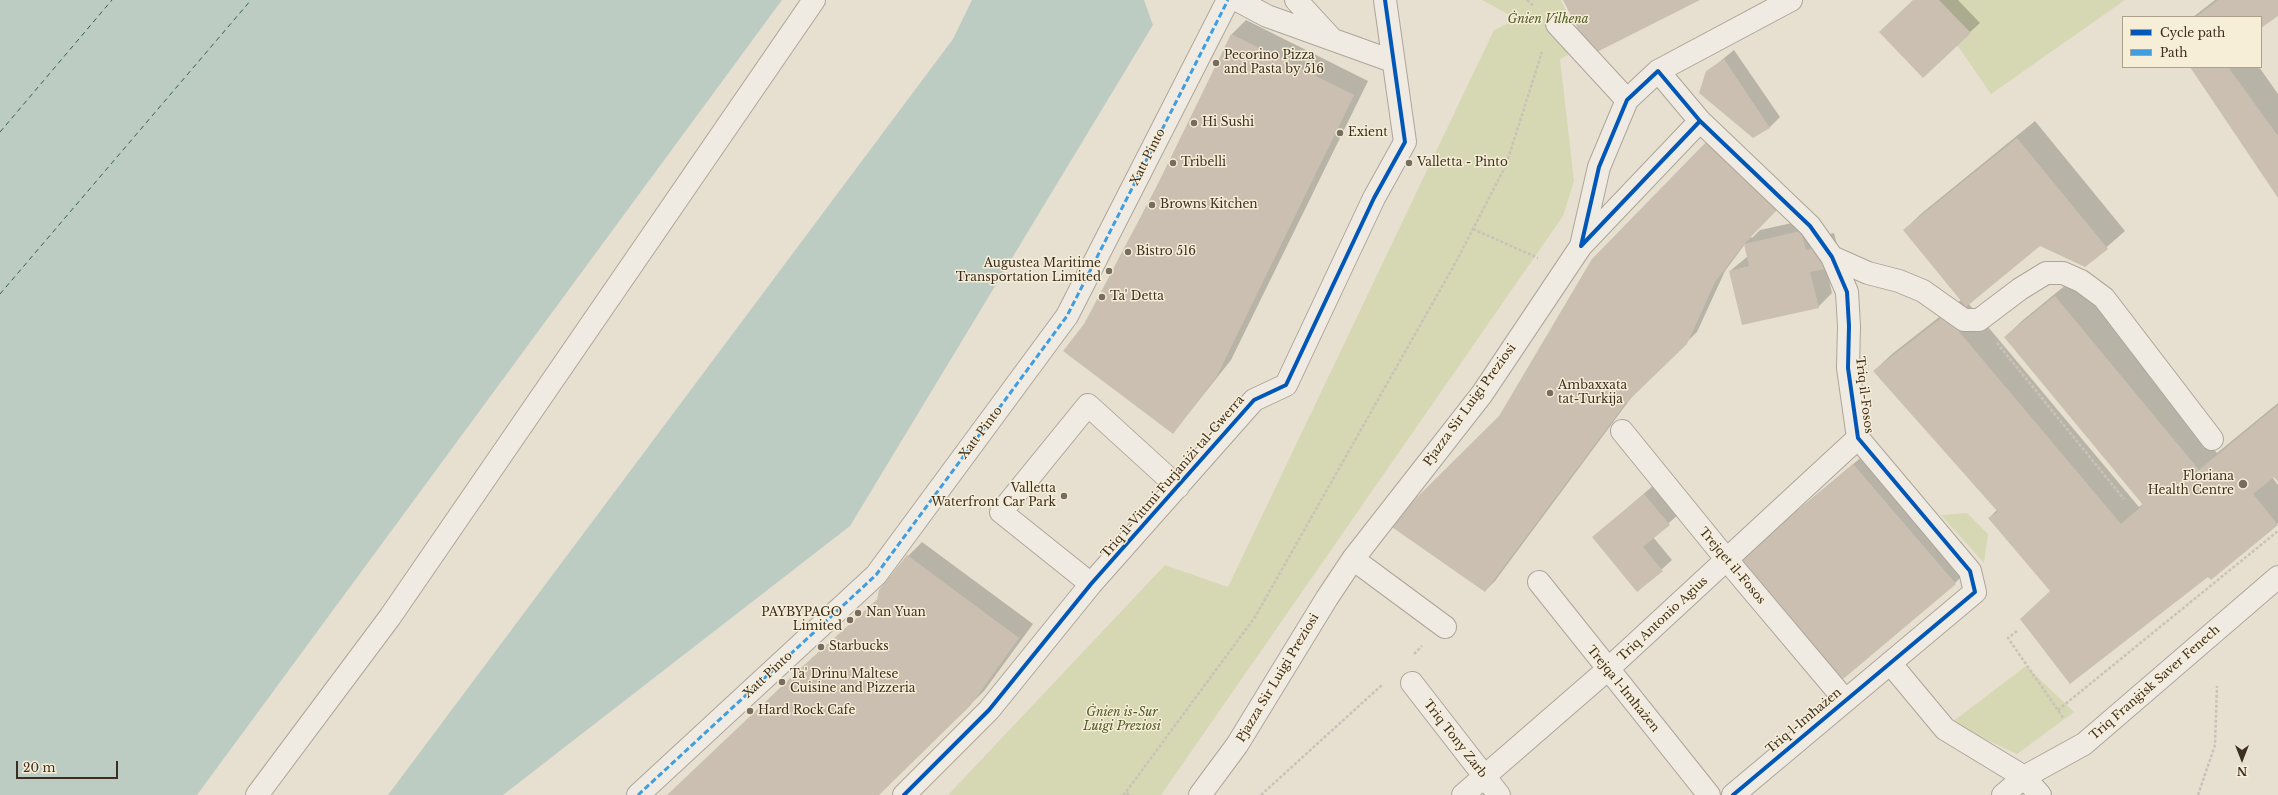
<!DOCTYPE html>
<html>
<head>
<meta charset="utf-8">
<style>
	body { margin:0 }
	#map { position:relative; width:2278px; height:795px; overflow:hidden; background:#e7e0d1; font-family:"Libre Baskerville",serif }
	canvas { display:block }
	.legend { position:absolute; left:2122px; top:16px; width:140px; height:52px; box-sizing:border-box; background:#f7eed8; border:1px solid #ada18e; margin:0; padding:5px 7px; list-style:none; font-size:12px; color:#3d2e20 }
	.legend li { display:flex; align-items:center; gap:8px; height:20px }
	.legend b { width:20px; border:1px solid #ada18e }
	.north { position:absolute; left:2222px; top:739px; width:40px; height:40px; -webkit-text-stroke:3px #f7eed8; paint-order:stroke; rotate:180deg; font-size:11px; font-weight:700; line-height:16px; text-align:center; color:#3d2e20 }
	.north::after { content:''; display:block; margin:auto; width:14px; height:18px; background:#3d2e20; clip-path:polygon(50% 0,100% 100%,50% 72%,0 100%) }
	.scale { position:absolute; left:16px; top:761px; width:102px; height:18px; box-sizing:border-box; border:2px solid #3d2e20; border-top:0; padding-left:5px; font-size:12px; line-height:14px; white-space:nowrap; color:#3d2e20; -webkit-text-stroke:3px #f7eed8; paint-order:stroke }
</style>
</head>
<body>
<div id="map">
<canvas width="2278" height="795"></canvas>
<ul class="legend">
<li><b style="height:5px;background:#0057b8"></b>Cycle path</li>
<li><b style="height:5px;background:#3f9de0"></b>Path</li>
</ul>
<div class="north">N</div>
<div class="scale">20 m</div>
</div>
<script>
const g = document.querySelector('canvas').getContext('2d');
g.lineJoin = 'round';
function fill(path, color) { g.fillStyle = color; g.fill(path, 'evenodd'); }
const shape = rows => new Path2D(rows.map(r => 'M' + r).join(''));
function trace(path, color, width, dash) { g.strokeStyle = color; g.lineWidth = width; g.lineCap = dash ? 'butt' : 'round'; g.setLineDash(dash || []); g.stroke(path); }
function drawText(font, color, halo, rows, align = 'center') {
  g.font = font + ' "Libre Baskerville",serif'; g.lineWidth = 3; g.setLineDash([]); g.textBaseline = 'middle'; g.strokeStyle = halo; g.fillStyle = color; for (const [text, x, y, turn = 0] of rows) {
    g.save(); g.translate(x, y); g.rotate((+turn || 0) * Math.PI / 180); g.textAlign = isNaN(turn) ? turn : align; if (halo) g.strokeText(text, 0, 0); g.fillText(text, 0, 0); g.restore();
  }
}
fill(shape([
	[1482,0,1561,0,1583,47,1560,59,1574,181,1563,216,1161,795,948,795,1165,565,1228,587,1494,30,1517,19],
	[1926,0,2125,0,1991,94],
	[1967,513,1988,534,1984,563,1941,515],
	[2026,666,2074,712,2017,754,1951,723]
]), '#d6d7b3');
fill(shape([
	[0,0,782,0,197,795,0,795],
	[972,0,1144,0,1153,25,850,526,503,795,388,795,953,39]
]), '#bcccc2');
fill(shape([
	[1914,0,1958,0,1980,23,1970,32],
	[2215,0,2278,0,2278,14,2261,27,2261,17,2193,17],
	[1246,20,1368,81,1231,360,1173,433,1085,324,1158,184,1232,34],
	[1734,50,1780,117,1770,127,1753,137,1707,72],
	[2191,67,2259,67,2278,94,2278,196],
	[2035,121,2125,231,2085,266,2040,245,1968,303,2139,507,2143,504,2005,337,2023,320,2073,279,2217,453,2278,403,2278,481,2274,476,2272,477,2278,485,2278,523,2211,579,2208,575,2051,590,1989,518,1997,510,1874,371,1892,354,1961,300,1904,230,1922,213],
	[1815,218,1820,236,1834,233,1839,253,1826,266,1832,293,1818,307,1730,271,1748,256,1745,244,1725,271,1697,332,1634,394,1495,581,1485,591,1391,525,1751,237,1752,238,1760,230],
	[1864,455,1965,573,1955,583,1751,549],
	[1654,485,1679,514,1653,537,1672,560,1638,591,1593,537],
	[922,542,1033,624,984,691,878,795,668,795,819,652,879,598,908,556]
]), '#0003');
trace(shape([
	[0,132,112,0],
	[0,294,251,0]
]), '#2f5d5a', 1, [5, 4]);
fill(shape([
	[1563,0,1700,0,1591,55],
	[1913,0,1939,0,1971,33,1923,78,1879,32],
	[2218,0,2278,0,2278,16,2261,28,2261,17,2196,17],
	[1231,34,1354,95,1217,376,1173,434,1063,351,1084,324,1158,184],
	[1724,59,1770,128,1753,138,1699,93,1706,71],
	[2190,67,2228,67,2278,136,2278,198],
	[2017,138,2108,249,2085,267,2040,246,1966,307,1903,230],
	[1708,140,1778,209,1744,244,1715,282,1687,344,1625,404,1485,592,1389,525,1499,416,1592,259],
	[1801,231,1806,250,1819,247,1825,269,1810,272,1819,308,1742,325,1729,271,1749,266,1744,244],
	[2055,296,2199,470,2278,405,2278,482,2274,477,2253,494,2278,525,2211,580,2208,577,2070,684,2020,619,2050,591,1988,518,1998,512,1873,371,1945,315,2121,524,2143,505,2004,337],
	[1853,464,1956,584,1842,680,1740,559],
	[1644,494,1670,525,1643,547,1663,571,1637,592,1592,537],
	[907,555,1019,638,970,706,879,795,667,795,803,666,877,600,879,590]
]), '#cbbfb2');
const minor = shape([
	[1237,0,1267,16,1392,61],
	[1296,0,1330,37],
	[1557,24,1627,100],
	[1658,71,1791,0],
	[1700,121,1581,246,1599,167,1627,100,1658,71,1700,121,1810,226,1832,257,1847,292,1849,326,1848,368,1858,438,1970,571,1975,592,1733,795],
	[1832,257,1868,273,1899,281,1923,291,1964,320,1979,320,2020,289,2046,273,2063,273,2081,281,2104,298,2212,439],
	[1622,431,1727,560,1845,700],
	[1353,559,1445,627],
	[1539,582,1709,795],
	[1091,584,1001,512,1088,405,1178,487],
	[1890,663,1945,729,2024,777,2040,795],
	[1412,683,1499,795],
	[257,795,390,617,814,0],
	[638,795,876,575,1067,316,1228,0],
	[904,795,989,710,1091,584,1254,400,1286,385,1374,198,1405,142,1385,0],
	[1200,795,1237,745,1327,598,1353,559,1482,394,1581,246],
	[1463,795,1607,670,1858,438],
	[2003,795,2024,777,2084,744,2278,577]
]);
trace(minor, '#ada599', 24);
trace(shape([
	[1527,0,1534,6],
	[1473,229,1538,258],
	[1997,343,2124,499],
	[2017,631,2008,638,2064,719],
	[1414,654,1422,646],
	[2058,710,2278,531],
	[1123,795,1126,792],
	[1129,795,1126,792,1255,617,1457,260,1506,165,1542,52],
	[1261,795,1383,684],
	[2198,795,2215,745,2217,686]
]), '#c8c2b9', 2.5, [3, 2]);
trace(minor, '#efebe3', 22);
trace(shape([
	[638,795,876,575,1067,316,1228,0]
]), '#3f9de0', 3, [6, 3]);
trace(shape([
	[1700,121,1581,246,1599,167,1627,100,1658,71,1700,121,1810,226,1832,257,1847,292,1849,326,1848,368,1858,438,1970,571,1975,592,1733,795],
	[904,795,989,710,1091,584,1254,400,1286,385,1374,198,1405,142,1385,0]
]), '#0057b8', 4);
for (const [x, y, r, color] of [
	[1216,63,4,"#786c5e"],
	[1194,123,4,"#786c5e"],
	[1340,133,4,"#786c5e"],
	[1173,163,4,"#786c5e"],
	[1409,163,4,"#786c5e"],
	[1152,205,4,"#786c5e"],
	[1128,252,4,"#786c5e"],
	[1109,271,4,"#786c5e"],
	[1102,297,4,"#786c5e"],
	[1550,393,4,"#786c5e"],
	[2243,484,5,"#786c5e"],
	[1064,496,4,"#786c5e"],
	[858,613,4,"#786c5e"],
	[850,620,4,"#786c5e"],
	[821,647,4,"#786c5e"],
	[782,682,4,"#786c5e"],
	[750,711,4,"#786c5e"]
]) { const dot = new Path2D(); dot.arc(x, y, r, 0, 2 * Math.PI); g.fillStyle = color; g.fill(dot); trace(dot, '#f7eed8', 1.5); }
drawText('italic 12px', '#4d5a26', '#f7eed8', [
	["Ġnien Vilhena",1548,20],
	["Ġnien is-Sur",1122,713],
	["Luigi Preziosi",1122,727]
]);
drawText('12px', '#3d2e20', '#f7eed8', [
	["Pecorino Pizza",1224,56],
	["and Pasta by 516",1224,70],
	["Hi Sushi",1202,123],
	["Exient",1348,133],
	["Tribelli",1181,163],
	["Valletta - Pinto",1417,163],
	["Browns Kitchen",1160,205],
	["Bistro 516",1136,252],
	["Augustea Maritime",1101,264,"right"],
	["Transportation Limited",1101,278,"right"],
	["Ta' Detta",1110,297],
	["Ambaxxata",1558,386],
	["tat-Turkija",1558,400],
	["Floriana",2234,477,"right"],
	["Health Centre",2234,491,"right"],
	["Valletta",1056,489,"right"],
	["Waterfront Car Park",1056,503,"right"],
	["PAYBYPAGO",842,613,"right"],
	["Limited",842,627,"right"],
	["Nan Yuan",866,613],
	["Starbucks",829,647],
	["Ta' Drinu Maltese",790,675],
	["Cuisine and Pizzeria",790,689],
	["Hard Rock Cafe",758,711]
], 'left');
drawText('12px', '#3d2e20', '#f7eed8', [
	["Xatt Pinto",1148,157,-63],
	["Triq il-Fosos",1864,395,83],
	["Pjazza Sir Luigi Preziosi",1470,405,-54],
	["Xatt Pinto",981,433,-53],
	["Triq il-Vittmi Furjaniżi tal-Gwerra",1173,477,-49],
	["Trejqet il-Fosos",1732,566,50],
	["Triq Antonio Agius",1663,619,-43],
	["Xatt Pinto",768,675,-43],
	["Pjazza Sir Luigi Preziosi",1278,678,-59],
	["Triq Franġisk Saver Fenech",2155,683,-41],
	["Trejqa l-Imħażen",1623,689,51],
	["Triq l-Imħażen",1804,721,-40],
	["Triq Tony Zarb",1455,739,52]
]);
</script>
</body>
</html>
